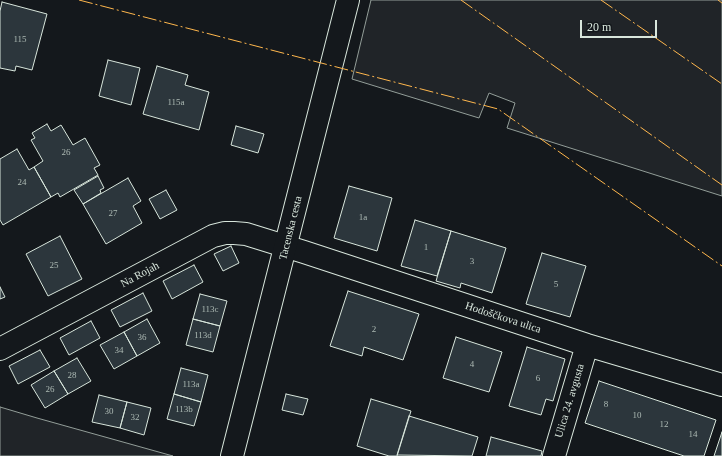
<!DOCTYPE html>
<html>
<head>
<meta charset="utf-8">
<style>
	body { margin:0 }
	#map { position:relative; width:722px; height:456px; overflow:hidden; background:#14181c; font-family:Georgia,serif }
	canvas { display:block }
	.scale { position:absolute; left:580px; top:20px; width:77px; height:18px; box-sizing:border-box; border:2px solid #d8e6dc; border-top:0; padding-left:5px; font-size:12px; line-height:14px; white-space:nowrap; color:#d8e6dc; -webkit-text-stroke:3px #14181c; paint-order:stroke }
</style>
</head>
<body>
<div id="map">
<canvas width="722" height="456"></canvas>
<div class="scale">20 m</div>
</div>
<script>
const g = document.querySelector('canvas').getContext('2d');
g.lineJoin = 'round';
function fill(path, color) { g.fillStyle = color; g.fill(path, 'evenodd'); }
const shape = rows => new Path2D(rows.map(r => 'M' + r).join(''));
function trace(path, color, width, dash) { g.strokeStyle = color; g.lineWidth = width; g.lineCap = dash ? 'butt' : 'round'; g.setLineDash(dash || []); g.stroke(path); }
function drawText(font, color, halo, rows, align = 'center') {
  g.font = font + ' Georgia,serif'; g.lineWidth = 3; g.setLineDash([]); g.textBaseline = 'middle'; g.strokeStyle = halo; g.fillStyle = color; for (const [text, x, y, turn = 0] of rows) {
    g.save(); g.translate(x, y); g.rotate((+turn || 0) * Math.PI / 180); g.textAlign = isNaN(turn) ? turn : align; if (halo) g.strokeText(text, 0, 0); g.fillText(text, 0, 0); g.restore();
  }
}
const green = shape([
	[371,0,722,0,722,196,507,128,515,103,489,93,479,118,352,79,371,0],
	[0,407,37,418,173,456,0,456,0,407]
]);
fill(green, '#202428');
trace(green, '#939e99', 1);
const building = shape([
	[2,2,47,14,32,70,16,66,15,71,0,68,0,11,2,2],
	[108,60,140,68,131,105,99,96,108,60],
	[157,66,188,75,185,85,209,92,199,130,143,114,157,66],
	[47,124,51,131,61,125,73,145,85,138,100,165,94,168,98,175,60,197,58,193,51,197,34,167,43,161,31,140,35,138,32,133,47,124],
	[236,126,264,134,258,153,231,145,236,126],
	[17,149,29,170,34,167,51,197,3,225,0,220,0,159,17,149],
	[98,176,104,188,100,190,101,193,83,204,74,190,98,176],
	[128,178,141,201,133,206,142,223,106,244,83,204,128,178],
	[349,186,392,198,377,251,334,238,349,186],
	[166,190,177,210,160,219,149,199,166,190],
	[415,220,451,231,437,276,401,266,415,220],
	[451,231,506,248,492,293,461,283,460,288,436,281,451,231],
	[60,236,82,279,48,296,26,254,60,236],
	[231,246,239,263,223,271,214,254,231,246],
	[542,253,586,266,570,317,526,304,542,253],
	[194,265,203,282,172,299,163,281,194,265],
	[0,287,5,297,0,299,0,287],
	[348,291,419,314,403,360,364,347,362,356,330,346,348,291],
	[143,293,152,311,120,327,111,310,143,293],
	[200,294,227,301,220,326,193,319,200,294],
	[147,319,160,343,137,356,124,332,147,319],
	[193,319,220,326,213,352,186,345,193,319],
	[91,321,100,338,69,355,60,338,91,321],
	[124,332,137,356,114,369,100,345,124,332],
	[456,337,502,352,489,392,443,378,456,337],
	[527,347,565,359,553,401,546,399,541,415,509,406,527,347],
	[40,350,50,367,18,384,9,366,40,350],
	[77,358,91,381,68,394,54,371,77,358],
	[181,368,208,375,201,402,174,394,181,368],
	[54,371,68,394,45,408,31,385,54,371],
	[599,381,716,420,704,456,684,456,585,423,599,381],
	[174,394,201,402,194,426,167,419,174,394],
	[286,394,308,399,303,415,282,410,286,394],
	[99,395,127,402,120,428,92,422,99,395],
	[371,399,411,411,397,456,389,456,357,446,371,399],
	[127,402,151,408,144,435,120,428,127,402],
	[409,416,478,437,472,456,397,455,409,416],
	[722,432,722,456,714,456,722,432],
	[491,437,542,451,541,456,486,456,491,437]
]);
fill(building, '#2c363c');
trace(building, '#d8e6dc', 1);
const minor = shape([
	[0,349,213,236,225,233,234,233,246,234,304,252,587,345,722,385],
	[554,456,587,345]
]);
const secondary = shape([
	[232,456,348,0]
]);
trace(minor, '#d8e6dc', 24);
trace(secondary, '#d8e6dc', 24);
trace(minor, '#14181c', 22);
trace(secondary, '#14181c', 22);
trace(shape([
	[79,0,498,109,722,266],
	[461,0,722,185],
	[601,0,722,84],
	[718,0,722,3]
]), '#ffb74d', 1, [14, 3, 2, 3]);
drawText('9px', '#adbab4', null, [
	["115",20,40],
	["115a",176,103],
	["26",66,153],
	["24",22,183],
	["27",113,214],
	["1a",363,218],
	["1",426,248],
	["3",472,262],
	["25",54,266],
	["5",556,285],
	["113c",210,310],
	["2",374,330],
	["113d",203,336],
	["36",142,338],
	["34",119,351],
	["4",472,365],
	["28",72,376],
	["6",538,379],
	["113a",191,385],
	["26",50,390],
	["8",606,405],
	["113b",184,410],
	["30",109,412],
	["10",637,416],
	["32",135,418],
	["12",664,425],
	["14",693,435]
]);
drawText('11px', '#d8e6dc', '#14181c', [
	["Tacenska cesta",291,228,-76],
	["Na Rojah",140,275,-28],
	["Hodoščkova ulica",503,318,18],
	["Ulica 24. avgusta",570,401,-73]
]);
</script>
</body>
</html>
